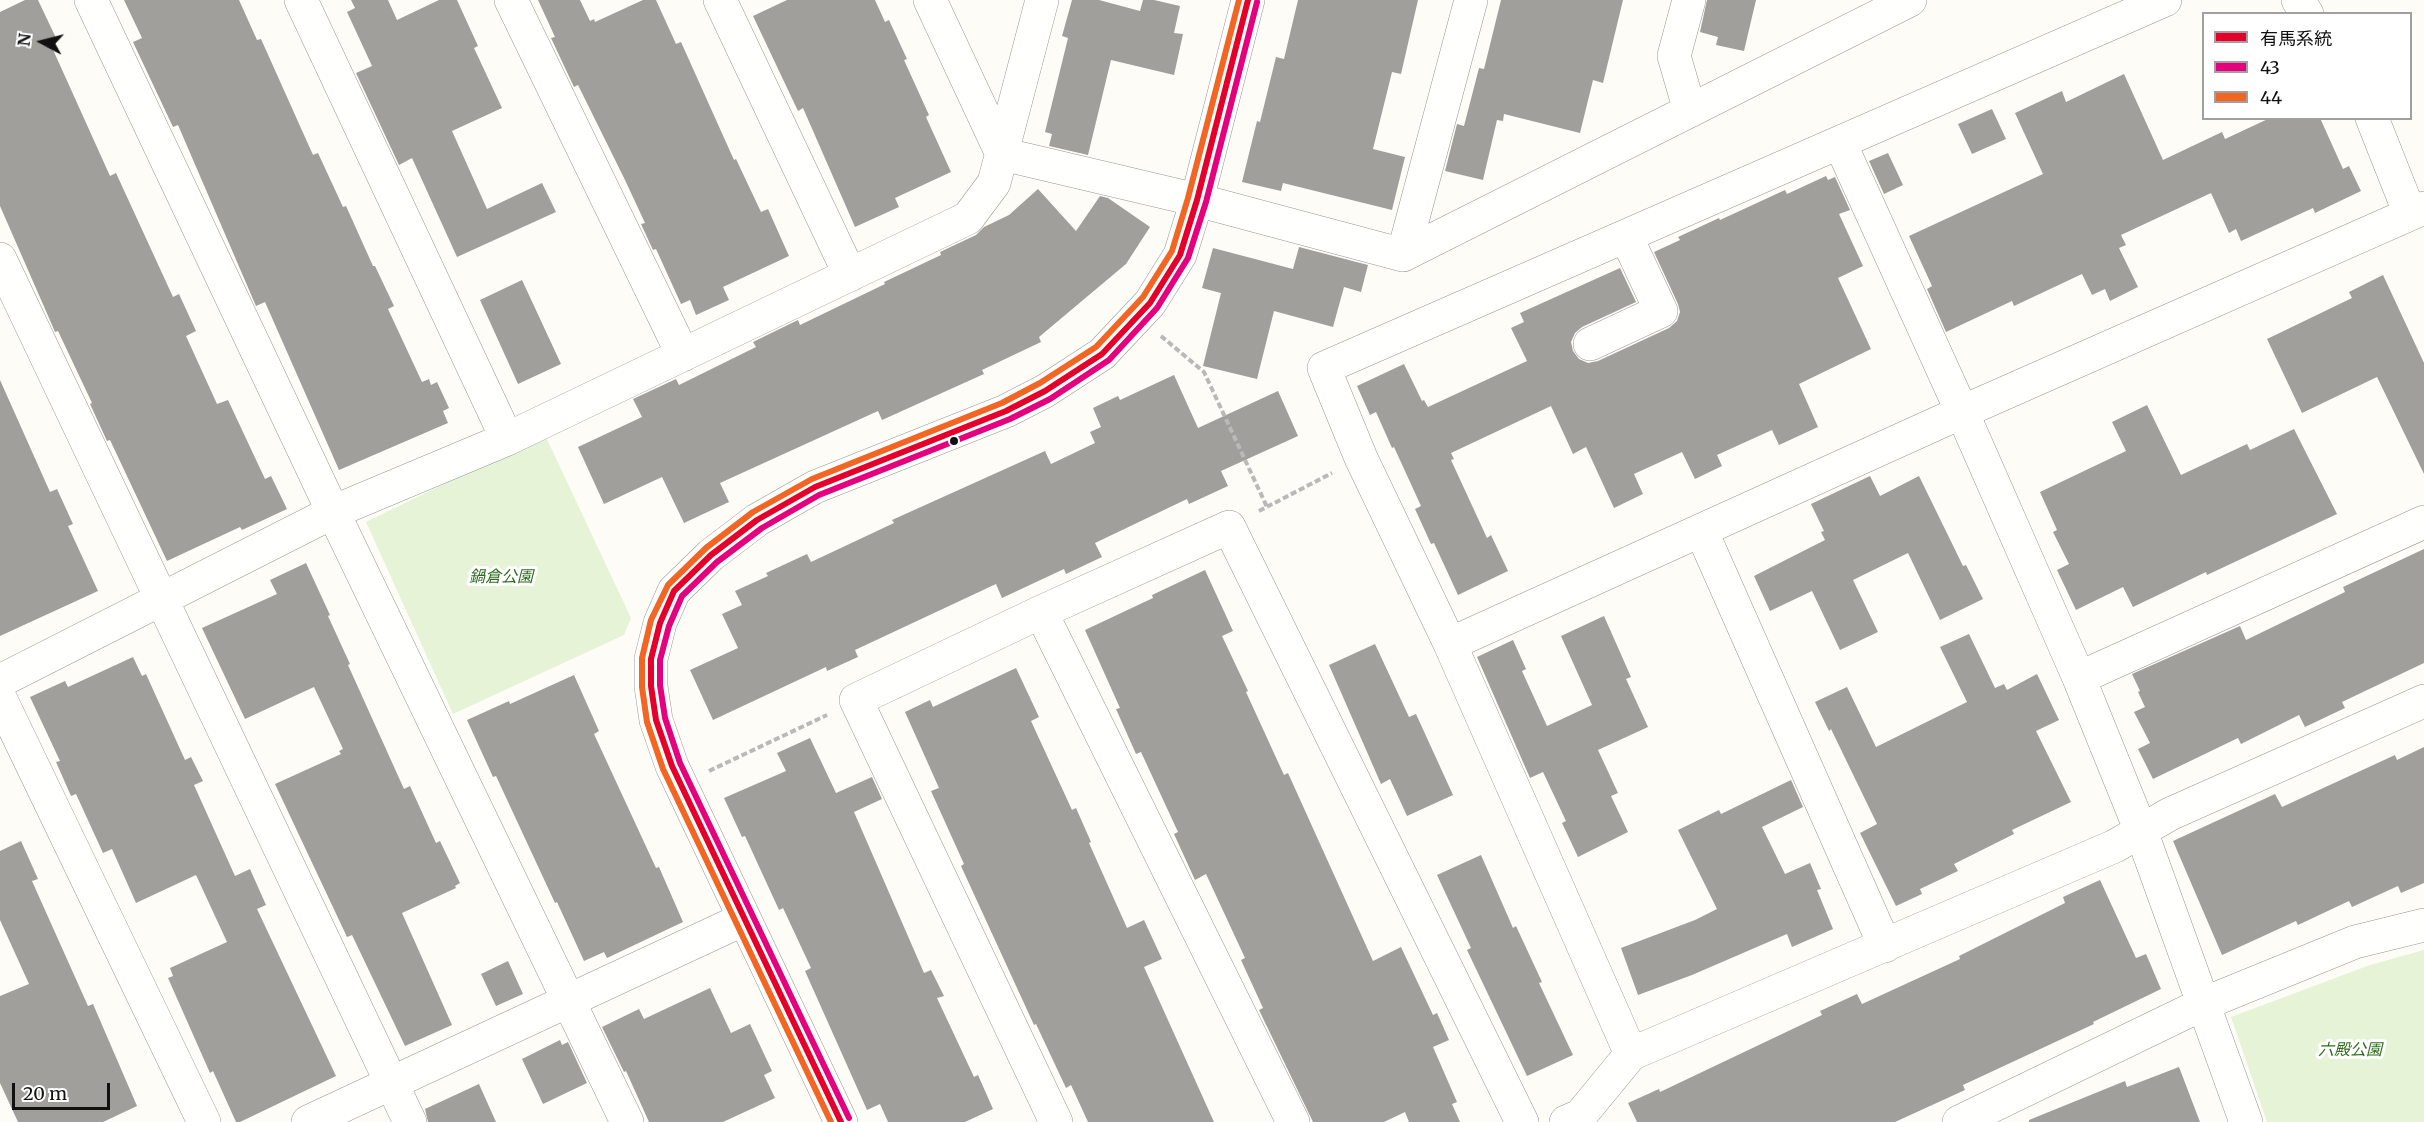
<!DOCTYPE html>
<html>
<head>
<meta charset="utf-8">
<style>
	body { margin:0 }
	#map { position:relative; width:2424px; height:1122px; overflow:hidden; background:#fdfcf7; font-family:Merriweather,"Noto Sans JP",serif }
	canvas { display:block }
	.legend { position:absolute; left:2202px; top:12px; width:210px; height:108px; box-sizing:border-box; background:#fff; border:2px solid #a0a0a0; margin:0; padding:8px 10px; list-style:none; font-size:18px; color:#111 }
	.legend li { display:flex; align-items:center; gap:12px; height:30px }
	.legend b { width:30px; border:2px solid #a0a0a0 }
	.north { position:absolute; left:12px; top:12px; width:60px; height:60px; -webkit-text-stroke:4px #fff; paint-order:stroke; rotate:277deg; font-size:16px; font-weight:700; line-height:24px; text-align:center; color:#111 }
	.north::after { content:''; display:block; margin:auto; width:21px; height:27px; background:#111; clip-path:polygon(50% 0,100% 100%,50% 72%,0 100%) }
	.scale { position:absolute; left:12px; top:1083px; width:98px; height:27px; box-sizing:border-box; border:3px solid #111; border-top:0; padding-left:8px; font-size:18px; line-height:21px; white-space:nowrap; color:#111; -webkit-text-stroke:4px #fff; paint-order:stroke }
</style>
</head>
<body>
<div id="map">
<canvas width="2424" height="1122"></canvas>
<ul class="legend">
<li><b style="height:8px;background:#e4002b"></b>有馬系統</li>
<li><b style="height:8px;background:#e5007d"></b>43</li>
<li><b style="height:8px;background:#f26522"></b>44</li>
</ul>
<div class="north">N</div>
<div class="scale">20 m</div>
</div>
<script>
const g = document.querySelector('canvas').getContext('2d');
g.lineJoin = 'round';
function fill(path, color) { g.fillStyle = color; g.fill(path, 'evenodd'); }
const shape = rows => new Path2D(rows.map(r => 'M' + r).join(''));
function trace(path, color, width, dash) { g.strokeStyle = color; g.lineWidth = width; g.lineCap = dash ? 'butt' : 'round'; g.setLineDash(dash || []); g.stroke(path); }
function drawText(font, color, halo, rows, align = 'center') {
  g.font = font + ' Merriweather,"Noto Sans JP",serif'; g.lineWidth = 6; g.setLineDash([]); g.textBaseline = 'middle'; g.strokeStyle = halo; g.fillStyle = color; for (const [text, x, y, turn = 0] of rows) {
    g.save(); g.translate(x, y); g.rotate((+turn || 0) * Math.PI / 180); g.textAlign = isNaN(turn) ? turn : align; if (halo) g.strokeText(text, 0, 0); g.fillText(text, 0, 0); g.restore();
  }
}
fill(shape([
	[545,435,631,618,624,635,453,714,366,522],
	[2424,950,2424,1122,2267,1122,2231,1017,2370,965]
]), '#e7f3d7');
fill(shape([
	[25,0,38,0,57,40,50,43,110,176,116,173,173,297,179,294,196,331,186,336,217,404,228,400,265,479,271,476,287,509,242,530,240,527,167,561,110,440,107,441,90,404,92,403,58,331,55,332,49,318,0,206,0,12],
	[124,0,239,0,257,40,261,39,313,155,318,153,343,207,346,206,373,266,375,266,394,306,388,309,422,382,429,379,431,385,437,382,449,408,443,411,448,423,339,470,265,302,256,306,178,125,173,127,133,42,142,38],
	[351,0,388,0,397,20,439,0,457,0,478,46,474,48,502,108,452,131,487,209,542,183,556,212,457,257,412,158,399,165,356,73,372,66,347,12,355,8],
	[538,0,580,0,590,21,594,19,595,22,643,0,656,0,676,44,681,42,734,160,736,159,761,212,768,209,789,256,723,287,729,300,696,315,690,300,681,304,656,249,653,250,641,224,645,223,625,180,578,85,574,87,551,38,555,37],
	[787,0,875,0,885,22,889,20,907,59,904,60,929,115,926,117,951,172,895,198,899,207,855,227,803,108,798,111,753,16],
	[1072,0,1099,0,1140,11,1143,0,1154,0,1180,6,1174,33,1183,34,1174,75,1111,60,1088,155,1049,146,1052,134,1045,132,1068,38,1062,36],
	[1298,0,1418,0,1401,74,1392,72,1373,149,1405,157,1392,210,1283,183,1281,191,1242,182,1257,121,1260,122,1276,57,1284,59],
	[1501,0,1623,0,1603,83,1593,80,1580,133,1504,114,1503,121,1497,120,1483,180,1445,171,1457,124,1464,126,1479,68,1484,69],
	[1707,0,1756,0,1744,51,1716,45,1718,37,1700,32],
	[2124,74,2163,160,2222,132,2225,139,2270,118,2320,118,2343,169,2349,166,2361,191,2315,213,2313,208,2241,241,2236,229,2229,233,2211,193,2121,235,2126,245,2119,248,2138,287,2110,301,2105,289,2092,295,2082,274,2014,306,2012,301,1946,332,1927,289,1932,286,1909,236,2043,174,2015,113,2062,91,2066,102],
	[1992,109,2006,139,1972,154,1958,124],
	[1888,153,1903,185,1884,194,1869,161],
	[1826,176,1828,180,1835,177,1850,210,1839,214,1863,266,1838,278,1871,349,1799,384,1818,427,1779,445,1772,430,1717,455,1722,466,1695,479,1682,452,1634,474,1643,494,1614,508,1586,447,1573,454,1551,406,1451,453,1454,459,1451,460,1487,538,1491,535,1508,571,1458,595,1434,543,1431,544,1415,509,1421,506,1394,447,1392,448,1376,412,1370,415,1357,386,1404,364,1422,401,1424,400,1428,407,1527,361,1511,328,1524,322,1520,313,1620,268,1636,302,1582,327,1575,333,1571,342,1573,351,1579,359,1588,363,1598,361,1669,328,1677,321,1680,312,1678,304,1654,252,1680,240,1678,237,1719,218,1720,220,1785,190,1787,194],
	[1038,189,1076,231,1100,196,1108,198,1150,227,1126,264,1039,337,1041,342,982,370,984,374,882,420,878,411,720,483,729,502,684,523,662,477,604,504,578,447,642,417,633,399,676,379,679,385,756,347,753,342,798,320,800,325,885,284,884,282,941,255,940,252,976,235,984,227,1009,215],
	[1299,247,1368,265,1361,292,1344,287,1333,327,1274,311,1257,379,1203,366,1221,293,1202,288,1213,248,1293,269],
	[2383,275,2424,363,2424,474,2377,377,2302,413,2267,339,2352,298,2349,292],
	[522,280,561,364,518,384,480,300],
	[1174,375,1198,428,1278,391,1298,436,1221,471,1228,486,1189,504,1187,499,1095,543,1102,557,1066,574,1064,569,1002,598,996,584,855,650,858,657,827,671,826,667,713,720,690,670,738,648,722,614,742,605,735,591,768,576,766,573,807,554,811,562,894,523,892,520,1045,451,1051,464,1095,443,1090,432,1101,427,1093,408,1118,396,1120,400],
	[0,380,50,492,57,489,73,524,68,526,98,591,0,636],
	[2147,405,2181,475,2247,444,2250,450,2294,429,2337,514,2207,575,2206,572,2133,607,2123,587,2076,610,2057,570,2069,564,2053,532,2057,530,2040,492,2126,451,2112,422],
	[1870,476,1880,496,1919,476,1963,566,1966,565,1983,599,1940,620,1908,553,1853,580,1878,632,1840,650,1812,591,1770,611,1754,576,1825,540,1821,532,1824,531,1811,504],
	[2424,549,2424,663,2342,702,2345,708,2305,727,2299,715,2241,744,2238,738,2153,779,2138,749,2150,743,2134,712,2145,707,2138,692,2140,691,2132,674,2240,626,2246,640,2345,592,2343,587],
	[306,563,330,615,328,616,350,664,348,665,404,789,410,786,436,843,440,841,460,883,455,886,456,888,402,913,452,1025,405,1046,352,935,347,937,275,784,341,754,339,751,343,749,314,687,245,719,202,628,277,594,270,580],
	[1205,570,1233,631,1222,636,1248,691,1246,692,1284,775,1288,773,1373,961,1401,947,1433,1015,1437,1013,1449,1040,1433,1047,1457,1102,1452,1104,1460,1122,1409,1122,1405,1112,1384,1122,1313,1122,1259,1010,1263,1008,1241,960,1245,958,1206,874,1195,880,1174,834,1178,832,1141,752,1136,754,1116,709,1120,708,1085,630,1153,598,1152,595],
	[1604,616,1631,677,1626,679,1648,727,1598,750,1618,793,1611,796,1628,832,1578,857,1562,823,1566,821,1543,772,1530,778,1477,657,1513,640,1526,669,1522,671,1547,726,1592,705,1561,636],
	[1969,634,1995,688,2004,684,2007,690,2037,674,2059,720,2036,731,2071,802,2012,830,2014,834,1954,864,1958,871,1920,889,1922,894,1896,906,1860,833,1877,824,1831,729,1829,731,1815,702,1847,687,1876,747,1967,702,1940,647],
	[1375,644,1409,717,1416,714,1453,795,1407,816,1390,779,1381,784,1329,665],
	[133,657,142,676,146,674,185,760,191,757,203,781,194,785,235,876,250,869,266,905,257,909,336,1076,240,1122,236,1122,213,1071,210,1073,168,978,173,976,170,968,227,942,196,875,136,903,112,849,103,853,76,794,71,796,56,762,60,761,30,697,65,681,68,687],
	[1016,668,1039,717,1031,721,1072,810,1076,808,1091,842,1089,843,1127,928,1144,920,1162,959,1144,967,1214,1122,1088,1122,1071,1085,1066,1088,1036,1024,1034,1025,961,866,964,864,931,791,939,788,905,712,930,700,933,707],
	[574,675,599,731,594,734,656,868,659,867,683,922,607,958,604,952,584,961,557,902,555,903,496,776,493,777,467,720,509,701,510,704],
	[810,738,836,793,872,777,882,799,854,812,924,973,931,970,944,996,937,998,974,1077,978,1075,993,1109,965,1122,888,1122,880,1104,867,1110,805,971,811,968,783,908,779,910,745,836,742,837,724,798,786,771,777,753],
	[2424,747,2424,883,2401,893,2398,886,2352,907,2349,901,2298,925,2296,921,2222,955,2173,841,2275,794,2282,807,2395,755,2397,760],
	[1791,780,1803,807,1762,827,1785,874,1810,863,1821,889,1817,890,1833,929,1792,947,1787,934,1692,975,1638,995,1621,948,1695,920,1717,909,1678,830,1719,810,1721,814],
	[21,841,38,879,32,881,88,1006,93,1004,137,1106,103,1122,18,1122,0,1083,0,996,29,984,0,920,0,851],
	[1481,855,1513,928,1516,926,1542,982,1539,983,1573,1055,1527,1076,1467,950,1471,948,1437,875],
	[2100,880,2136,958,2146,954,2161,989,2093,1022,2094,1024,1963,1085,1965,1090,1895,1122,1637,1122,1628,1103,1659,1089,1660,1092,1822,1015,1820,1011,1857,994,1862,1004,1960,959,1959,956,2065,903,2063,897],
	[508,961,523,994,496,1006,481,974],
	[710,988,731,1033,750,1024,772,1071,764,1075,775,1098,723,1122,649,1122,626,1071,624,1072,602,1027,639,1009,644,1019],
	[560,1040,562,1045,568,1042,587,1083,543,1104,522,1059],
	[2179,1067,2200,1122,2029,1122,2029,1120,2125,1081,2127,1087],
	[479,1084,496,1122,428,1122,425,1109]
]), '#a19f9c');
const minor = shape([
	[91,0,333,512,627,1122],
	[301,0,507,439],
	[511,0,683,355],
	[720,0,850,275],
	[930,0,1002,154],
	[1689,0,1674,56,1690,111],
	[2298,0,2307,14],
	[2372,118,2410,214],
	[1840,143,1962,412,2079,678,2141,831,2246,1122],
	[1002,154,1197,200,1403,255,1910,0],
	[1403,255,1471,0],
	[0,259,410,1122],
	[1590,344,1661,311,1626,236],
	[1701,530,1885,946],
	[1041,612,1293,1122],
	[1450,644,1962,412,2424,208],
	[2079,678,2424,522],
	[0,681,333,512,507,439,968,218,994,183,1042,0],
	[0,698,204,1122],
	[1631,1054,1450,644,1361,458,1324,368,2165,0],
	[308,1122,744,919],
	[841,1122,672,766,656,720,651,686,651,659,660,623,674,591,711,555,757,520,815,487,1006,411,1045,391,1102,354,1150,303,1180,255,1197,200,1248,0],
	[1056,1122,856,700,1041,612,1229,527,1522,1122],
	[1566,1122,1580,1116,1631,1054,2115,846,2170,814,2424,701],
	[1959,1122,2203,1004,2355,942,2424,925]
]);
trace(minor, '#979795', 34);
trace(shape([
	[1161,336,1204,372,1267,507],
	[1259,511,1332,473],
	[709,771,827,715]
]), '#b9b9b8', 4, [6, 3]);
trace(minor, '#fffffe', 33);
trace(shape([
	[841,1122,672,766,656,720,651,686,651,659,660,623,674,591,711,555,757,520,815,487,1006,411,1045,391,1102,354,1150,303,1180,255,1197,200,1248,0]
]), '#e4002b', 6);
trace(shape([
	[849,1118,680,763,665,718,660,685,660,660,669,626,682,596,717,562,762,528,819,495,1010,419,1050,399,1109,360,1157,308,1188,258,1206,202,1257,2]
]), '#e5007d', 6);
trace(shape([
	[831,1122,663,769,647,722,642,687,642,658,651,620,668,585,706,548,753,512,812,479,1002,403,1040,383,1096,347,1143,297,1172,251,1188,198,1239,0]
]), '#f26522', 6);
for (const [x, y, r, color] of [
	[954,441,5,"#111"]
]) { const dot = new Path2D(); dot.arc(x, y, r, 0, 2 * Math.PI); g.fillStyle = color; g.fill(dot); trace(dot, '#fff', 2); }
drawText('italic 16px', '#2f6b1f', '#fff', [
	["鍋倉公園",501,577],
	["六殿公園",2350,1050]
]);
</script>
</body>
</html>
